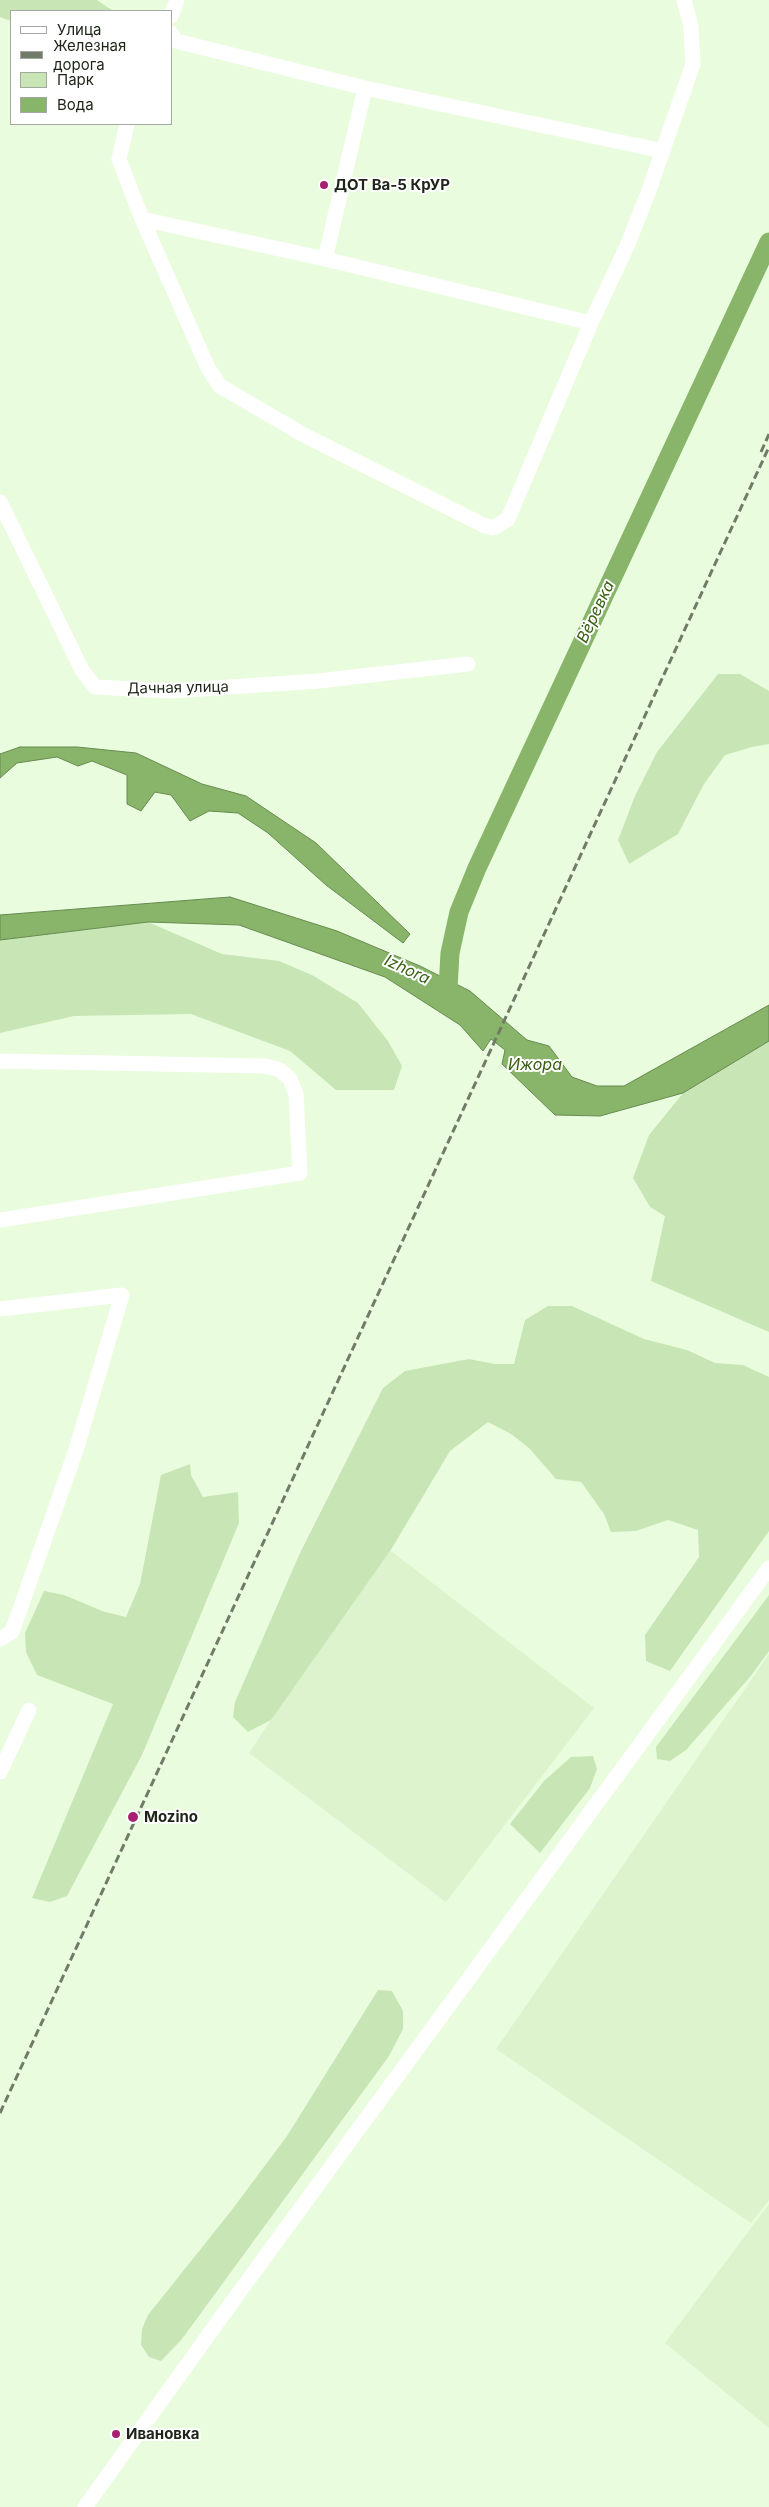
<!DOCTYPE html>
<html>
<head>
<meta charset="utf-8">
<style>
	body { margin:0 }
	#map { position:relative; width:769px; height:2507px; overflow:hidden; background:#e9fdde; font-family:Inter,sans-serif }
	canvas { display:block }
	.legend { position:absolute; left:10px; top:10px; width:162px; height:115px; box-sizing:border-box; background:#fff; border:1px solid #a5a7a3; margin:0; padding:6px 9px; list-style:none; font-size:15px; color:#1d2418 }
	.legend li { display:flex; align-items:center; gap:10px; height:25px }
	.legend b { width:25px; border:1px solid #a5a7a3 }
</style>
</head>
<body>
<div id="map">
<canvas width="769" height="2507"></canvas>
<ul class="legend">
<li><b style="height:6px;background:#fff"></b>Улица</li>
<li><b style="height:6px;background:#707c68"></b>Железная дорога</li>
<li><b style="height:14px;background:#c8e6b5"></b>Парк</li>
<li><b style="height:14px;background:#88b56a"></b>Вода</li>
</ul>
</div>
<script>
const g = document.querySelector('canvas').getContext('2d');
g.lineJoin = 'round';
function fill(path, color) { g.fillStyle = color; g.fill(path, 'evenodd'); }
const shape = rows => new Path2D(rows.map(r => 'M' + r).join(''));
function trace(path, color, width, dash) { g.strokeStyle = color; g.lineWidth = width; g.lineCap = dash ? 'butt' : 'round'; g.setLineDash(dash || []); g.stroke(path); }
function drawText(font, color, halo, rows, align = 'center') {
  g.font = font + ' Inter,sans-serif'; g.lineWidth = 4; g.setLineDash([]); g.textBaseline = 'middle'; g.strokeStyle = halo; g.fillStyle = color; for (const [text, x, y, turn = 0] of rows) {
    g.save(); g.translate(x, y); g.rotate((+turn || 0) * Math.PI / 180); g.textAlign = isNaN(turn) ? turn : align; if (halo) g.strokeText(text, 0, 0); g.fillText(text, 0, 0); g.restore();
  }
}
fill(shape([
	[386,1547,594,1708,446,1902,249,1753],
	[769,1654,769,2200,751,2223,496,2049],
	[769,2204,769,2428,665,2343]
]), '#dcf3cd');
fill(shape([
	[0,0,97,0,113,11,11,11,11,21,0,17],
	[718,674,740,674,769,691,769,744,752,747,725,755,704,784,678,834,629,864,618,840,635,796,657,752],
	[148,922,222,954,279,961,312,975,358,1003,388,1041,402,1066,394,1090,336,1090,290,1051,191,1014,74,1016,0,1033,0,940],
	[769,1041,769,1332,651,1281,665,1216,650,1207,633,1178,649,1135,683,1093],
	[548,1306,572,1306,644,1339,687,1350,715,1363,743,1365,769,1377,769,1531,670,1671,646,1661,645,1635,699,1557,698,1530,668,1520,636,1531,611,1532,604,1514,581,1482,556,1479,529,1448,511,1434,488,1422,450,1451,392,1548,271,1720,248,1732,233,1717,235,1702,300,1553,383,1388,405,1371,469,1359,495,1364,514,1364,525,1320],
	[190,1464,191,1475,203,1497,238,1492,239,1523,142,1755,67,1896,50,1902,32,1898,113,1704,37,1675,26,1652,25,1633,44,1591,64,1595,102,1611,126,1617,140,1584,161,1475],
	[769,1595,769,1651,750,1677,686,1750,670,1761,657,1759,656,1747],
	[593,1756,597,1769,590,1788,540,1853,510,1824,544,1781,571,1757],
	[378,1990,392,1991,403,2011,403,2029,389,2056,182,2339,161,2361,149,2357,141,2345,142,2329,148,2315,231,2211,287,2136]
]), '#c8e6b5');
const water = shape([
	[20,747,77,747,136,753,202,784,246,796,316,843,410,934,403,943,326,885,268,833,238,813,209,811,190,821,171,795,155,792,141,811,127,804,127,775,92,761,78,766,57,757,17,763,0,778,0,754,20,747],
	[230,897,337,931,420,966,470,991,527,1040,549,1046,572,1077,597,1086,624,1086,769,1005,769,1041,683,1093,600,1116,555,1115,502,1064,505,1050,491,1039,483,1051,460,1025,385,977,239,925,148,922,0,940,0,915,230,897]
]);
fill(water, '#88b56a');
trace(water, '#688a51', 1);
trace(shape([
	[448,989,450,953,459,912,477,868,769,242]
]), '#88b56a', 19);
trace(shape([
	[171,16,177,0],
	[171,33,176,41,365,88,663,151],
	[127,124,119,159,142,219,208,368,220,386,302,434,483,525,493,528,508,519,591,323,628,244,648,193,693,64,691,26,684,0],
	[142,219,325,259,591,323],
	[325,259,365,88],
	[0,502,82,670,95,687,172,691,318,681,468,664],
	[0,1061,265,1066,280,1070,290,1079,296,1094,300,1173,0,1220],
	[0,1309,122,1295,76,1450,12,1632,0,1639],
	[0,1772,29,1710],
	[85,2507,235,2298,769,1568]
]), '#fff', 15);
trace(shape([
	[761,452,769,434],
	[0,2113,769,447]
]), '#707c68', 3, [8, 4]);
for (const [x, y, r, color] of [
	[324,185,5,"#a7226e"],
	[133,1817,6,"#a7226e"],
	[116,2434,5,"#a7226e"]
]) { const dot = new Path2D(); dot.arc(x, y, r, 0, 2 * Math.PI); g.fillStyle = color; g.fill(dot); trace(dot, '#fff', 2); }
drawText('bold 15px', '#1d2418', '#fff', [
	["ДОТ Ва-5 КрУР",334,185],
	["Mozino",144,1817],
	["Ивановка",126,2434]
], 'left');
drawText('15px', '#1d2418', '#fff', [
	["Дачная улица",178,688,-1]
]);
drawText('italic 16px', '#386112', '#fff', [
	["Вёревка",596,612,-65],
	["Izhora",407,970,25],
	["Ижора",535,1065]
]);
</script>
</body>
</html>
